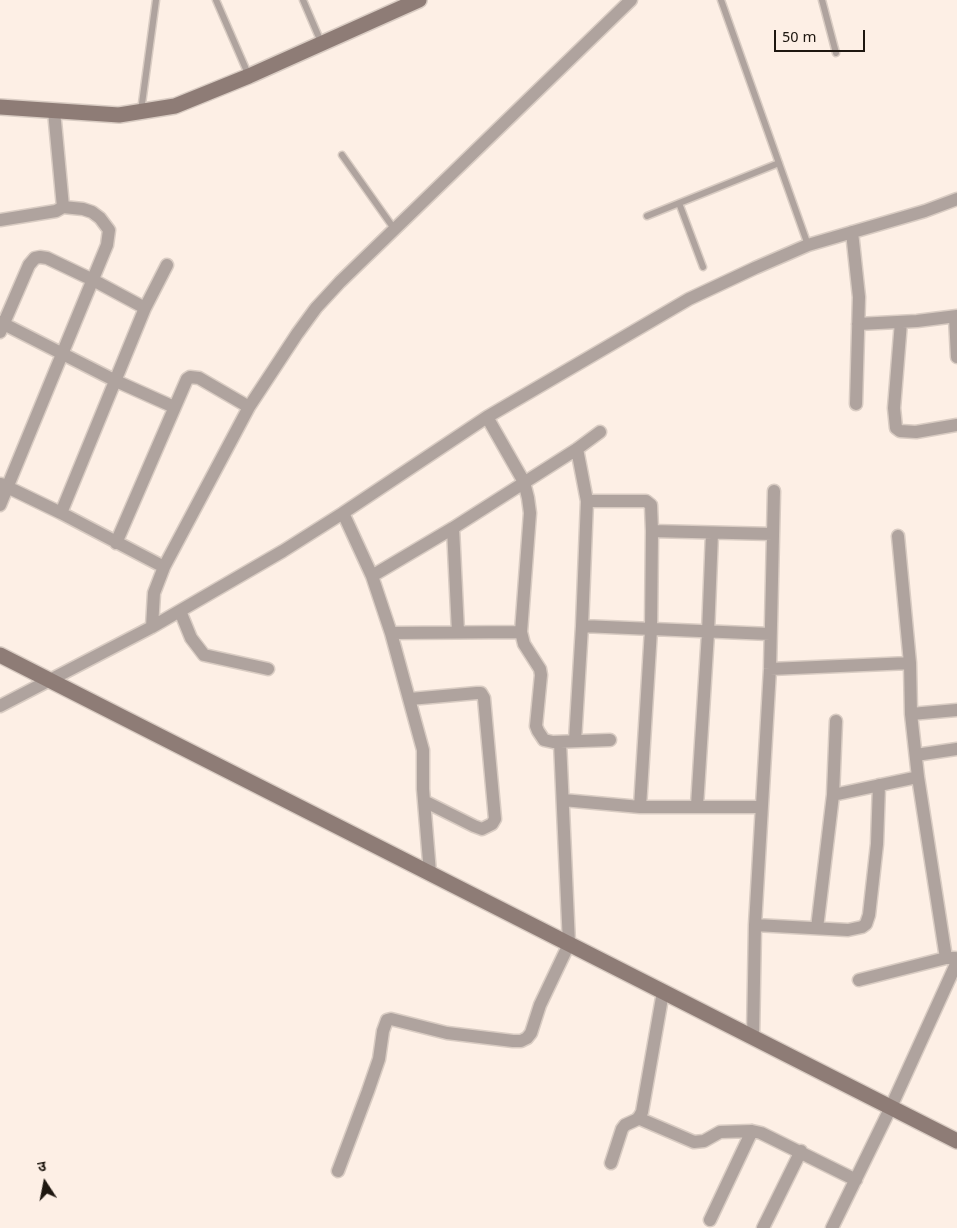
<!DOCTYPE html>
<html>
<head>
<meta charset="utf-8">
<style>
	body { margin:0 }
	#map { position:relative; width:957px; height:1228px; overflow:hidden; background:#fdefe5; font-family:Georgia,"Noto Sans Devanagari",serif }
	canvas { display:block }
	.north { position:absolute; left:20px; top:1158px; width:50px; height:50px; -webkit-text-stroke:4px #fdefe5; paint-order:stroke; rotate:349deg; font-size:14px; font-weight:700; line-height:20px; text-align:center; color:#1e1710 }
	.north::after { content:''; display:block; margin:auto; width:18px; height:22px; background:#1e1710; clip-path:polygon(50% 0,100% 100%,50% 72%,0 100%) }
	.scale { position:absolute; left:774px; top:30px; width:91px; height:22px; box-sizing:border-box; border:2px solid #1e1710; border-top:0; padding-left:6px; font-size:15px; line-height:18px; white-space:nowrap; color:#1e1710; -webkit-text-stroke:4px #fdefe5; paint-order:stroke }
</style>
</head>
<body>
<div id="map">
<canvas width="957" height="1228"></canvas>
<div class="north">उ</div>
<div class="scale">50 m</div>
</div>
<script>
const g = document.querySelector('canvas').getContext('2d');
g.lineJoin = 'round';
const shape = rows => new Path2D(rows.map(r => 'M' + r).join(''));
function trace(path, color, width, dash) { g.strokeStyle = color; g.lineWidth = width; g.lineCap = dash ? 'butt' : 'round'; g.setLineDash(dash || []); g.stroke(path); }
const lane = shape([
	[216,0,249,76],
	[303,0,321,42],
	[721,0,808,245],
	[822,0,836,53],
	[141,111,156,0],
	[342,155,395,230],
	[679,203,703,267],
	[647,216,779,163]
]);
const street = shape([
	[0,220,56,211,63,207,54,111],
	[852,232,859,297,856,404],
	[955,317,957,357],
	[0,322,116,381,174,407],
	[901,322,894,408,896,428,900,431,916,432,957,425],
	[858,324,917,321,957,316],
	[0,332,29,265,35,258,40,257,47,258,93,280,145,308],
	[487,417,524,482,528,498,530,513,521,632,524,644,540,669,541,675,536,726,538,731,544,740,553,742,610,740],
	[1,484,61,513,164,567],
	[587,501,646,501,651,505,652,531,773,534],
	[0,505,107,245,109,230,100,218,92,212,83,209,63,207],
	[61,513,145,308,167,265],
	[343,513,372,576,391,633,521,632],
	[453,528,458,632],
	[898,536,910,663,911,714,918,777,946,958],
	[116,543,187,379,190,377,199,378,249,407],
	[372,576,453,528,577,449,600,432],
	[180,611,191,638,204,655,268,669],
	[582,626,770,634],
	[152,627,154,593,164,567,249,407,297,334,316,308,340,282,631,0],
	[391,633,423,750,423,789,430,873],
	[770,669,910,663],
	[410,699,477,693,481,693,484,698,495,819,492,824,482,829,474,826,424,801],
	[0,706,152,627,283,551,343,513,487,417,689,299,755,268,808,245,925,211,957,199],
	[911,714,957,710],
	[575,741,582,626,587,501,577,449],
	[916,755,957,749],
	[833,795,918,777],
	[563,800,640,807,761,807],
	[697,806,708,633,712,533],
	[640,807,651,630,652,531],
	[755,925,848,930,862,927,866,924,869,915,877,844,879,785],
	[817,928,833,795,836,721],
	[859,980,946,958,955,958],
	[753,1038,755,925,770,669,774,491],
	[638,1118,694,1142,704,1141,720,1132,752,1131,761,1133,856,1180],
	[611,1163,622,1129,625,1125,638,1119,642,1112,663,992],
	[338,1171,368,1091,379,1059,383,1031,387,1020,391,1019,447,1033,513,1041,521,1041,527,1038,531,1033,540,1005,569,944,560,742],
	[710,1220,752,1131],
	[763,1228,801,1151],
	[832,1228,891,1107,957,962]
]);
const secondary = shape([
	[0,107,119,115,175,106,249,76,419,0],
	[0,655,957,1141]
]);
trace(lane, '#d9ccc3', 9);
trace(street, '#d9ccc3', 15);
trace(secondary, '#d9ccc3', 18);
trace(lane, '#afa39e', 6);
trace(street, '#afa39e', 12);
trace(secondary, '#8e7c76', 15);
</script>
</body>
</html>
